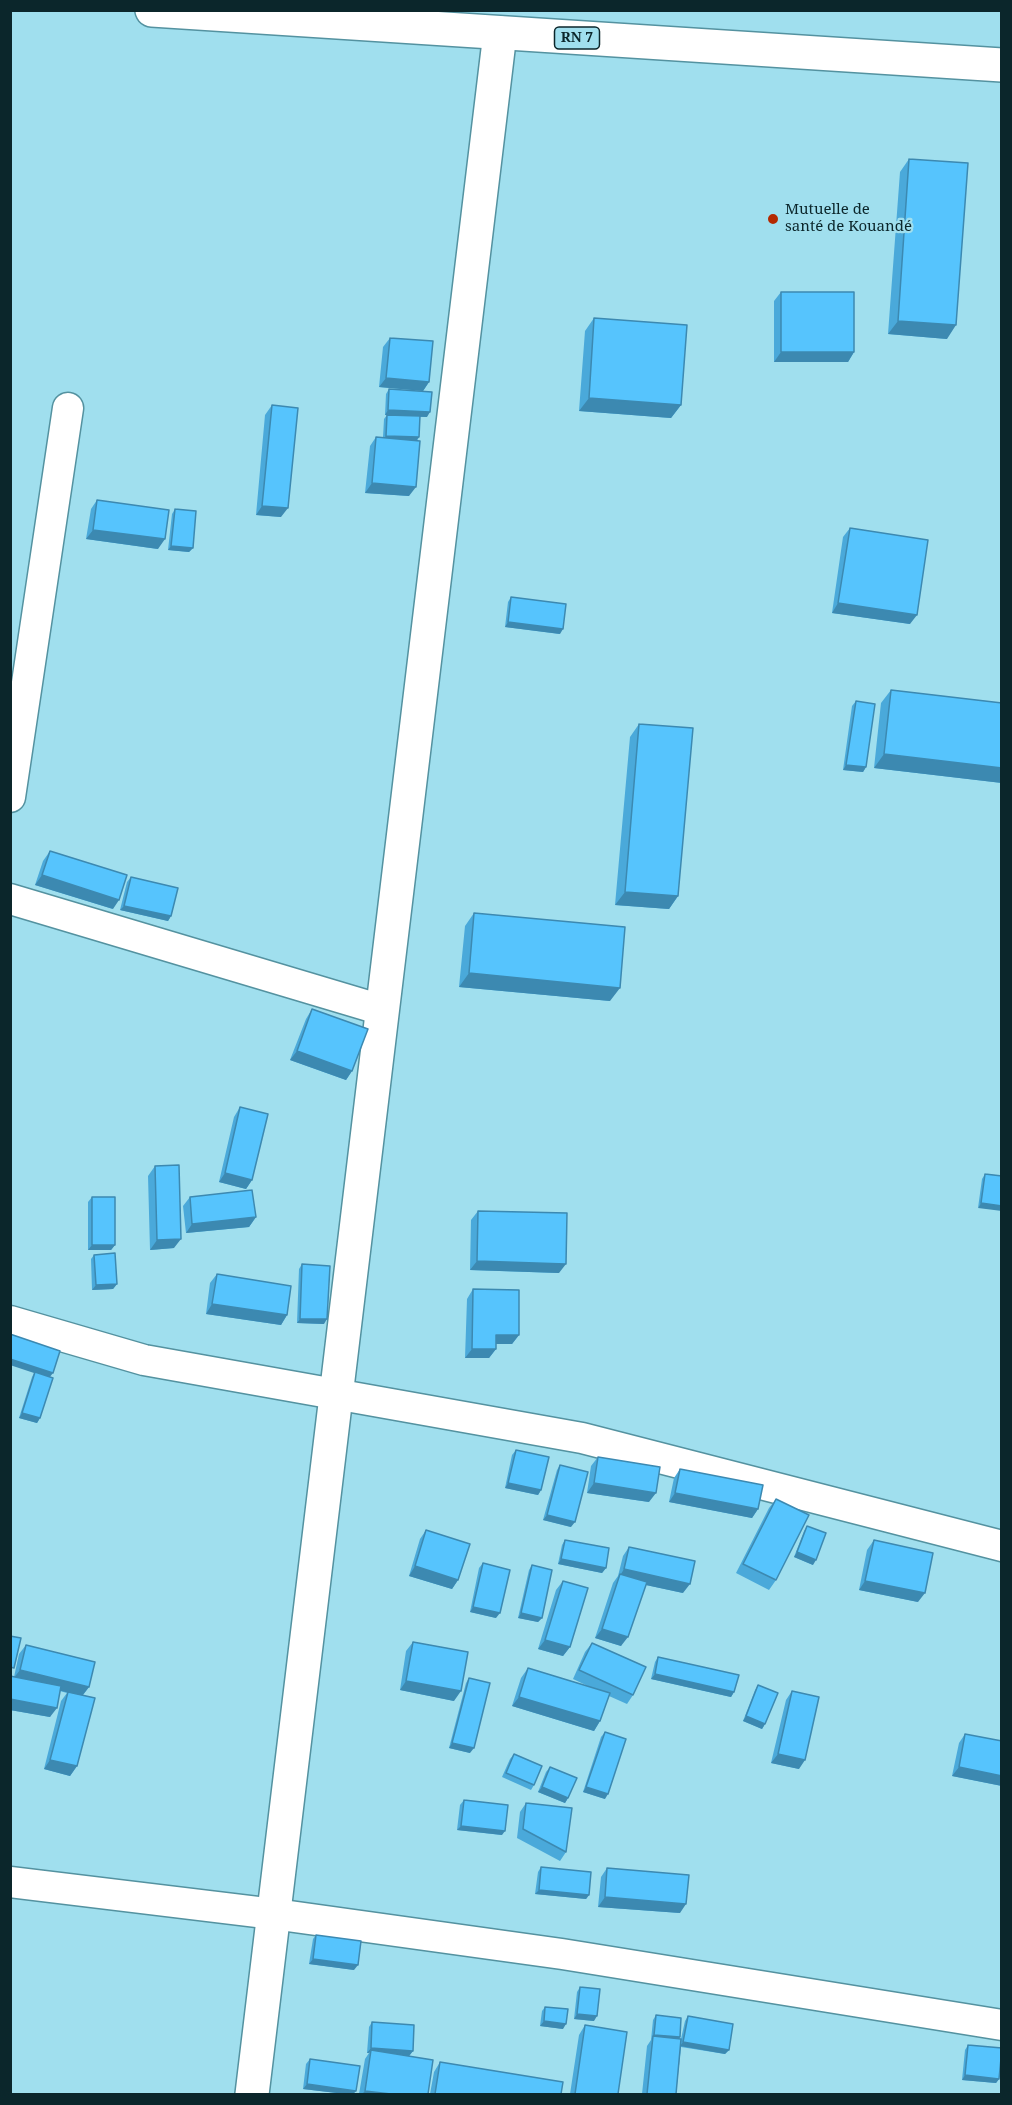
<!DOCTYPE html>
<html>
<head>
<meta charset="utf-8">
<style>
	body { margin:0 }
	#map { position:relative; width:1012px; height:2105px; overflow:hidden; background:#a0dfee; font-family:"Noto Serif",serif }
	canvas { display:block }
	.frame { position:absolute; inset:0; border:12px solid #0b262b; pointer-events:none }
</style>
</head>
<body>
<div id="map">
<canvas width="1012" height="2105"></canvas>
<div class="frame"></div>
</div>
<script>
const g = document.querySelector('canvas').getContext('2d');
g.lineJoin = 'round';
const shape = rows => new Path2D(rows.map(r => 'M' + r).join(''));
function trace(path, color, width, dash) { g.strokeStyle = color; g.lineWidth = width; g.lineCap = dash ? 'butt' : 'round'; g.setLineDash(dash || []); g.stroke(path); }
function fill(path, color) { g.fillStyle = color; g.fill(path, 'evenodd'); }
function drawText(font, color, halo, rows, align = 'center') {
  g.font = font + ' "Noto Serif",serif'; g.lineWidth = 4.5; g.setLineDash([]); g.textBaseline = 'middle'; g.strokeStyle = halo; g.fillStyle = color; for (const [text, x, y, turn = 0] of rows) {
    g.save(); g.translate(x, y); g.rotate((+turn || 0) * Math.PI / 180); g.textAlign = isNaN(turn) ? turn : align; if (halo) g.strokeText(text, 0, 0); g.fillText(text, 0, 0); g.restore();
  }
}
const street = shape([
	[10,797,68,408],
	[10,899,382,1010],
	[10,1321,144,1360,582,1438,1002,1546],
	[10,1882,274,1914,562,1954,1002,2025]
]);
const secondary = shape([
	[252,2094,500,33]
]);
const primary = shape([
	[152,10,1002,65]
]);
trace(street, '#5492a0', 33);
trace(secondary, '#5492a0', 36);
trace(primary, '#5492a0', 36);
trace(street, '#fff', 30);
trace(secondary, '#fff', 33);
trace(primary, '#fff', 33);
fill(shape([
	[909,159,947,339,888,334,900,172],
	[781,292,854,352,848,362,774,362,774,301],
	[594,318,681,405,671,418,579,411,585,331],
	[390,338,429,382,423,391,379,387,383,347],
	[389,389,427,417,420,417,419,437,417,441,409,496,365,493,370,446,376,437,383,437,384,419,387,415,385,415,386,394],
	[272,405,281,517,256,515,265,415],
	[97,500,158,549,86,539,91,509],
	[175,509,193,548,189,552,168,550,172,514],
	[850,528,910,624,832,613,843,537],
	[511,597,560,634,505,627,508,602],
	[891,690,1002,703,1002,783,874,768,881,703],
	[856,701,866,767,863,772,843,770,852,706],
	[639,724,678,896,669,909,615,905,630,737],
	[50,851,113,909,35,885,43,861],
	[131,877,171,916,168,921,120,910,127,882],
	[474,913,610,1001,459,987,465,926],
	[312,1009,352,1071,346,1080,290,1060,306,1019],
	[240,1107,252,1180,246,1189,219,1182,234,1117],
	[155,1166,174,1248,150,1250,148,1176],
	[985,1174,1002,1176,978,1208,982,1179],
	[92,1197,115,1245,111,1250,88,1250,88,1202],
	[190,1197,256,1217,249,1227,186,1233,183,1206],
	[478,1211,559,1273,470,1270,471,1220],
	[94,1255,117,1284,113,1289,92,1290,91,1259],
	[302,1264,324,1324,297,1323,299,1269],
	[217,1274,287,1315,281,1325,206,1314,210,1283],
	[473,1289,519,1335,512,1344,496,1344,496,1349,489,1358,465,1358,467,1299],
	[34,1373,50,1377,40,1418,37,1423,19,1418,32,1377],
	[516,1450,541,1490,538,1495,505,1488,512,1455],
	[598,1457,649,1502,587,1493,591,1466],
	[560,1465,571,1527,543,1520,557,1470],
	[680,1469,758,1509,752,1518,669,1502,674,1478],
	[776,1499,776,1580,769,1590,736,1573,769,1508],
	[807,1526,813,1565,794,1557,804,1531],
	[426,1530,458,1580,452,1589,409,1576,420,1539],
	[565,1540,606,1568,602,1573,558,1564,562,1545],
	[874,1540,918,1602,859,1590,867,1550],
	[629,1547,683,1593,646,1585,621,1646,595,1638,613,1583,618,1576,623,1556],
	[483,1563,496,1618,470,1612,479,1568],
	[532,1565,542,1618,538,1622,518,1618,529,1570],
	[563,1581,570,1647,563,1656,538,1649,556,1590],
	[413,1642,454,1701,400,1690,406,1651],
	[592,1643,633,1695,627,1704,609,1696,600,1721,594,1731,512,1706,521,1678,528,1668,590,1687,573,1679,585,1652],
	[26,1645,89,1687,83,1695,77,1766,70,1776,44,1769,61,1701,67,1693,60,1691,50,1717,10,1710,10,1676,14,1677,19,1654],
	[658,1657,734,1692,731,1697,651,1679,655,1662],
	[469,1678,470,1753,449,1748,466,1683],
	[758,1685,765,1724,762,1729,743,1721,755,1690],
	[792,1691,799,1769,771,1763,786,1700],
	[605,1732,605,1799,583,1792,601,1737],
	[965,1734,1002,1741,1002,1786,952,1776,959,1743],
	[514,1754,534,1785,531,1790,502,1777,510,1759],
	[550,1767,568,1798,565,1803,538,1792,546,1772],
	[464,1800,502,1835,457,1830,460,1805],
	[526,1803,566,1852,560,1861,517,1838,520,1812],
	[541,1867,589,1895,586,1899,535,1894,538,1872],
	[607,1868,680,1913,598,1907,601,1877],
	[316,1935,354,1970,309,1964,313,1939],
	[580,1987,594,2021,574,2019,577,1992],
	[545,2007,563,2029,540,2026,542,2011],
	[656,2015,680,2037,679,2039,681,2039,685,2021,688,2016,729,2050,725,2054,681,2047,676,2094,642,2094,647,2046,651,2040,653,2020],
	[372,2022,413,2051,409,2056,428,2094,359,2094,365,2059,369,2053,367,2053,369,2027],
	[585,2025,618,2094,570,2094,579,2035],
	[968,2045,999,2079,996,2083,962,2080,965,2050],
	[310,2059,356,2091,353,2094,345,2094,303,2089,306,2064],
	[440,2062,561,2094,430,2094,434,2072]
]), '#4aa9da');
fill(shape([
	[898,321,956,325,947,339,888,334],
	[781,352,854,352,848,362,774,362],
	[386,378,429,382,423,391,379,387],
	[589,398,681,405,671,418,579,411],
	[388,410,430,412,427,417,385,415],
	[386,436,419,437,415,442,382,440],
	[372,483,416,487,409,496,365,493],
	[262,506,288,508,281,517,256,515],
	[93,530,165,539,158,549,86,539],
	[171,546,193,548,189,552,168,550],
	[838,603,917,615,910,624,832,613],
	[508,622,563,629,560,634,505,627],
	[884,754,1002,768,1002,783,874,768],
	[846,765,866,767,863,772,843,770],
	[42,875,119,900,113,909,35,885],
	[625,892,678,896,669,909,615,905],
	[124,906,171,916,168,921,120,910],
	[469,973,620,988,610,1001,459,987],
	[297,1051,352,1071,346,1080,290,1060],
	[225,1173,252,1180,246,1189,219,1182],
	[981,1203,1002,1206,1002,1211,978,1208],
	[256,1217,249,1227,186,1233,192,1224],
	[181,1239,174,1248,150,1250,157,1240],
	[92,1245,115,1245,111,1250,88,1250],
	[477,1261,566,1264,559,1273,470,1270],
	[117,1284,113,1289,92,1290,96,1285],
	[212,1304,287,1315,281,1325,206,1314],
	[300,1319,327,1319,324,1324,297,1323],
	[496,1335,519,1335,512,1344,489,1344],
	[472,1349,496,1349,489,1358,465,1358],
	[10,1359,53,1373,49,1378,10,1365],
	[22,1413,40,1418,37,1423,19,1418],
	[508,1483,541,1490,538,1495,505,1488],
	[594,1483,656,1493,649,1502,587,1493],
	[675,1493,758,1509,752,1518,669,1502],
	[547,1515,575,1522,571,1527,543,1520],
	[797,1552,816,1560,813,1565,794,1557],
	[561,1559,606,1568,602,1573,558,1564],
	[415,1566,458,1580,452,1589,409,1576],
	[624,1569,690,1584,683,1593,618,1579],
	[865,1581,925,1593,918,1602,859,1590],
	[473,1607,500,1613,496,1618,470,1612],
	[521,1613,542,1618,538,1622,518,1618],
	[602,1629,628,1637,621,1646,595,1638],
	[545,1640,570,1647,563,1656,538,1649],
	[20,1670,89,1687,82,1696,13,1679],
	[655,1674,734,1692,731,1697,651,1679],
	[406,1681,461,1691,454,1701,400,1690],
	[519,1697,600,1721,594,1731,512,1706],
	[10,1699,57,1708,50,1717,10,1710],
	[746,1716,765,1724,762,1729,743,1721],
	[452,1743,474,1748,470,1753,449,1748],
	[778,1754,805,1760,799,1769,771,1763],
	[50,1760,77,1766,70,1776,44,1769],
	[959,1767,1002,1776,1002,1786,952,1776],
	[542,1787,568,1798,565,1803,538,1792],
	[586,1787,608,1794,605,1799,583,1792],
	[461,1826,505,1831,502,1835,457,1830],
	[539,1890,589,1895,586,1899,535,1894],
	[605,1897,686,1904,680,1913,598,1907],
	[313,1959,358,1965,354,1970,309,1964],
	[577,2014,597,2016,594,2021,574,2019],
	[544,2021,566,2024,563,2029,540,2026],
	[654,2035,680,2037,676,2042,653,2036,651,2040],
	[683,2042,729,2050,725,2054,680,2046],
	[371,2048,413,2051,409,2056,371,2050,369,2053,367,2053],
	[965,2075,999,2079,996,2083,962,2080],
	[307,2084,356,2091,353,2094,345,2094,303,2089],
	[365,2091,391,2094,362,2094]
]), '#3c89b1');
const building = shape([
	[909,159,968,163,956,325,898,321,909,159],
	[781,292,854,292,854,352,781,352,781,292],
	[594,318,687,325,681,405,589,398,594,318],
	[390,338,433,341,429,382,386,378,390,338],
	[389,389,432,392,430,412,388,410,389,389],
	[272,405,298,408,288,508,262,506,272,405],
	[387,415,420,416,419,437,386,436,387,415],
	[376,437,420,441,416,487,372,483,376,437],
	[97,500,169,510,165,539,93,530,97,500],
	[175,509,196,511,193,548,171,546,175,509],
	[850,528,928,540,917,615,838,603,850,528],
	[511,597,566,604,563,629,508,622,511,597],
	[891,690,1002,703,1002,768,884,754,891,690],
	[856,701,875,704,866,767,846,765,856,701],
	[639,724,693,728,678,896,625,892,639,724],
	[50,851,127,875,119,900,42,875,50,851],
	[131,877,178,888,171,916,124,906,131,877],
	[474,913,625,927,620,988,469,973,474,913],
	[312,1009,368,1029,352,1071,297,1051,312,1009],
	[240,1107,268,1114,252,1180,225,1173,240,1107],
	[179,1165,181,1239,157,1240,155,1166,179,1165],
	[985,1174,1002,1176,1002,1206,981,1203,985,1174],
	[252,1190,256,1217,192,1224,190,1197,252,1190],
	[92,1197,115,1197,115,1245,92,1245,92,1197],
	[478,1211,567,1213,566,1264,477,1261,478,1211],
	[115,1253,117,1284,96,1285,94,1255,115,1253],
	[302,1264,330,1266,327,1319,300,1319,302,1264],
	[217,1274,291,1286,287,1315,212,1304,217,1274],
	[473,1289,519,1290,519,1335,496,1335,496,1349,472,1349,473,1289],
	[10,1334,60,1351,53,1373,10,1359,10,1334],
	[35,1372,53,1378,40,1418,22,1413,35,1372],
	[516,1450,549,1457,541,1490,508,1483,516,1450],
	[598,1457,660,1467,656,1493,594,1483,598,1457],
	[560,1465,588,1472,575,1522,547,1515,560,1465],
	[680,1469,763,1485,758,1509,675,1493,680,1469],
	[776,1499,809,1515,776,1580,743,1564,776,1499],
	[807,1526,826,1533,816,1560,797,1552,807,1526],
	[426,1530,470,1544,458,1580,415,1566,426,1530],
	[565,1540,609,1548,606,1568,561,1559,565,1540],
	[874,1540,933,1553,925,1593,865,1581,874,1540],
	[629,1547,695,1561,690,1584,624,1569,629,1547],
	[483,1563,510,1570,500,1613,473,1607,483,1563],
	[532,1565,552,1570,542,1618,521,1613,532,1565],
	[620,1574,647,1582,628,1637,602,1629,620,1574],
	[563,1581,588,1588,570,1647,545,1640,563,1581],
	[10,1636,21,1638,14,1668,10,1667,10,1636],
	[413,1642,468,1652,461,1691,406,1681,413,1642],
	[592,1643,646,1667,633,1695,579,1670,592,1643],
	[26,1645,95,1662,89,1687,20,1670,26,1645],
	[658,1657,739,1675,734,1692,655,1674,658,1657],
	[528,1668,610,1693,600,1721,519,1697,528,1668],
	[10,1676,61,1686,57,1708,10,1699,10,1676],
	[469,1678,490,1683,474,1748,452,1743,469,1678],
	[758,1685,778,1693,765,1724,746,1716,758,1685],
	[792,1691,819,1697,805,1760,778,1754,792,1691],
	[68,1692,95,1698,77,1766,50,1760,68,1692],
	[605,1732,626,1739,608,1794,586,1787,605,1732],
	[965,1734,1002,1741,1002,1776,959,1767,965,1734],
	[514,1754,542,1766,534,1785,506,1773,514,1754],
	[550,1767,577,1778,568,1798,542,1787,550,1767],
	[464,1800,508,1805,505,1831,461,1826,464,1800],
	[526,1803,572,1808,566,1852,523,1829,526,1803],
	[541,1867,591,1872,589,1895,539,1890,541,1867],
	[607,1868,689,1875,686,1904,605,1897,607,1868],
	[316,1935,361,1941,358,1965,313,1959,316,1935],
	[580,1987,600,1989,597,2016,577,2014,580,1987],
	[545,2007,568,2009,566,2024,544,2021,545,2007],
	[656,2015,681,2018,680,2037,654,2035,656,2015],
	[688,2016,733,2024,729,2050,683,2042,688,2016],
	[372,2022,414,2025,413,2051,371,2048,372,2022],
	[585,2025,627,2032,618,2094,575,2094,585,2025],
	[653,2036,681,2039,676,2094,647,2094,653,2036],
	[968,2045,1002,2048,999,2079,965,2075,968,2045],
	[371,2050,433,2060,428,2094,391,2094,365,2091,371,2050],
	[310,2059,360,2066,356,2091,307,2084,310,2059],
	[440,2062,563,2082,561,2094,435,2094,440,2062]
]);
fill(building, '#56c4fd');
trace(building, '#3c89b1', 1.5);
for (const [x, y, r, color] of [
	[773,219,6,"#b42900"]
]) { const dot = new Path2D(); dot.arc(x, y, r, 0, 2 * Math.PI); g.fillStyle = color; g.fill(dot); trace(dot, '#a0dfee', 2); }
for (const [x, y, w] of [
	[577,38,45]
]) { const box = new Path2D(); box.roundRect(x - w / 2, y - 11, w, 22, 4.5); g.fillStyle = '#a0dfee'; g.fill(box); trace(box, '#0b262b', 1.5); }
drawText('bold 14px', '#0b262b', null, [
	["RN 7",577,38]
]);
drawText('15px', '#0b262b', '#a0dfee', [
	["Mutuelle de",785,210],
	["santé de Kouandé",785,227]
], 'left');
</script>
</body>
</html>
